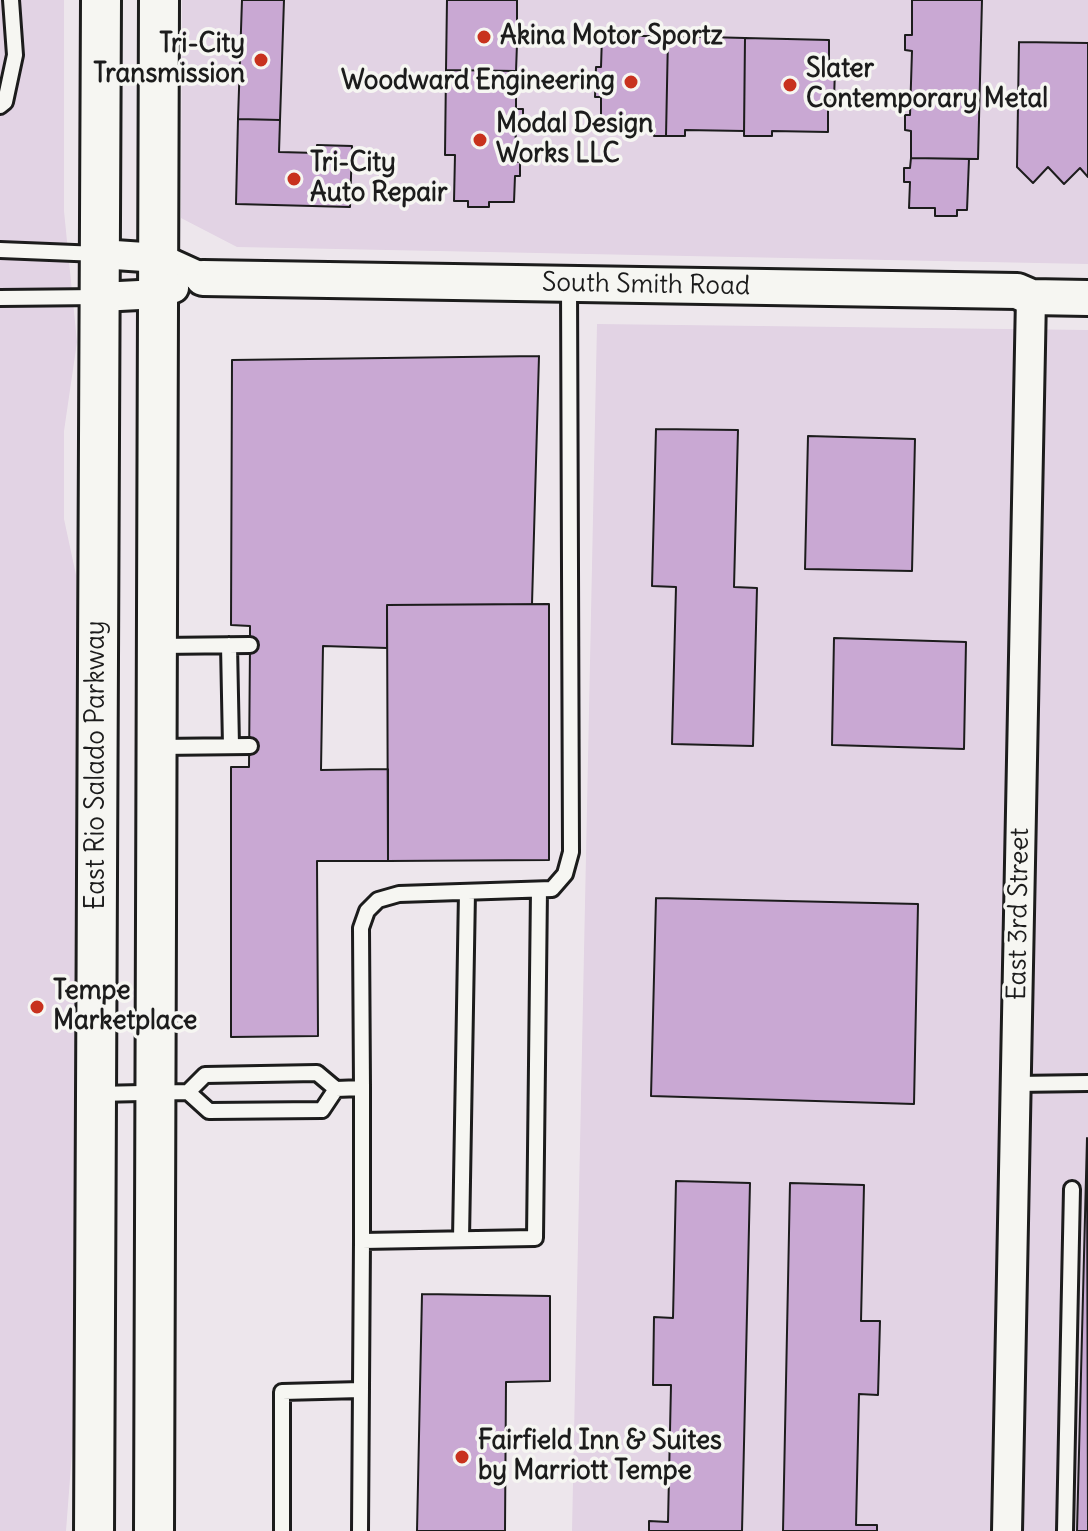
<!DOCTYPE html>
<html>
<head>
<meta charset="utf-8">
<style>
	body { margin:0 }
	canvas { display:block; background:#ede6ec }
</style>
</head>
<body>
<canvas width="1088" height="1531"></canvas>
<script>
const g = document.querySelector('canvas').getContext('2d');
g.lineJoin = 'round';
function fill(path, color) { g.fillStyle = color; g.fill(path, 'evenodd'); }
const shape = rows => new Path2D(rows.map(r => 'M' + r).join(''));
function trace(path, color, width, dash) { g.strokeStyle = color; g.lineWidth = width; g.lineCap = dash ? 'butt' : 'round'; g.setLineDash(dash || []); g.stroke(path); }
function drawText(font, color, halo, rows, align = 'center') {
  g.font = font + ' Delius,sans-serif'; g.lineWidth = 7; g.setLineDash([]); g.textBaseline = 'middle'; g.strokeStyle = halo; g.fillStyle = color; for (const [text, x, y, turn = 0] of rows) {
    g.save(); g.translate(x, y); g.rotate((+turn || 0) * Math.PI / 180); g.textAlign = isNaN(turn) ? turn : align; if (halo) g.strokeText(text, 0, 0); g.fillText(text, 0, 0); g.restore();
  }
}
fill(shape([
	[0,0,64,0,64,211,77,342,64,431,64,519,76,575,73,1439,66,1531,0,1531],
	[182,0,1088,0,1088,264,237,247,181,218],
	[597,324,1088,330,1088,1531,572,1531]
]), '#e2d3e4');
const building = shape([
	[242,0,284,0,280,120,238,119,242,0],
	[447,0,517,0,517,30,522,30,523,44,517,44,516,71,446,70,447,0],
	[912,0,982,0,978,159,911,158,911,131,905,130,905,115,910,115,912,51,905,50,905,35,912,35,912,0],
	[602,36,668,36,666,136,654,136,654,129,601,128,601,97,595,97,596,67,601,67,602,36],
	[668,36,745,38,744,131,685,130,685,136,666,136,668,36],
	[745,38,829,40,829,69,835,69,834,100,828,100,828,132,772,131,772,136,744,136,745,38],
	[1019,42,1088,43,1088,177,1080,168,1064,184,1048,167,1033,183,1017,167,1019,42],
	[446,70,516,71,516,109,523,109,523,125,516,125,515,162,520,162,520,176,515,176,514,202,489,202,489,207,468,207,468,201,454,201,455,155,445,155,446,70],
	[238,119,280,120,279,152,317,153,317,145,352,146,350,207,236,204,238,119],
	[911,158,969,159,967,210,957,210,957,216,935,216,935,208,909,208,910,182,904,182,904,168,910,168,911,158],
	[539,356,532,604,387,605,387,648,323,646,321,770,388,769,388,861,317,861,318,1036,231,1037,231,767,249,767,250,645,250,626,231,625,232,360,539,356],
	[656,429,738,430,734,587,757,588,753,746,672,744,676,587,652,586,656,429],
	[808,436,915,439,912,571,805,569,808,436],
	[549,604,549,860,388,861,387,605,549,604],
	[834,638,966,642,964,749,832,745,834,638],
	[656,898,918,904,914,1104,651,1096,656,898],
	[1087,1138,1088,1531,1077,1531,1087,1138],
	[676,1181,750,1183,742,1531,649,1531,649,1521,668,1522,671,1385,653,1385,654,1317,673,1318,676,1181],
	[790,1183,864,1185,861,1321,880,1321,878,1395,859,1394,856,1525,877,1525,877,1531,783,1531,790,1183],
	[422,1294,550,1296,550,1381,506,1382,505,1531,417,1531,422,1294]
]);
fill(building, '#c9a8d3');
trace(building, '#1c1c1c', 2);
const service = shape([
	[0,106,5,102,15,55,11,0],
	[0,250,99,254],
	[0,298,100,297],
	[229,645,231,746],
	[159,646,250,645],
	[158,747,250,746],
	[1015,1084,1088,1083],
	[362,1088,362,1241],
	[336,1089,362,1088,361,928,367,911,378,900,399,894,552,889,565,874,571,852,569,284],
	[97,1094,188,1092,209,1111,322,1110,336,1089,317,1073,205,1075,188,1092],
	[461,1239,467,892],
	[282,1531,282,1392,361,1390],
	[360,1531,362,1241,535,1238,539,890],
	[1065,1531,1072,1189]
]);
const minor = shape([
	[100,254,159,258,203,278],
	[100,297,159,294,174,288],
	[1007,1531,1031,297]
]);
const tertiary = shape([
	[203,278,1017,291,1031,297,1088,298]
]);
const secondary = shape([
	[94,1531,101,0],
	[154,1531,159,0]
]);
trace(service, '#1c1c1c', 20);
trace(minor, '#1c1c1c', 34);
trace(tertiary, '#1c1c1c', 40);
trace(secondary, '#1c1c1c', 44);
trace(service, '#f6f6f2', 14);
trace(minor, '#f6f6f2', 28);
trace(tertiary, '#f6f6f2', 34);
trace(secondary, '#f6f6f2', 38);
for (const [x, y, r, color] of [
	[484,37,8,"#c8321e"],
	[261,60,8,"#c8321e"],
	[631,82,8,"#c8321e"],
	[790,85,8,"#c8321e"],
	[480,140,8,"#c8321e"],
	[294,179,8,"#c8321e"],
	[37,1007,8,"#c8321e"],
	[462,1457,8,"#c8321e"]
]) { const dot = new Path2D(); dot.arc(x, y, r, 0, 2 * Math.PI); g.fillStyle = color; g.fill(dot); trace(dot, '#f6f6f2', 3); }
drawText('bold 26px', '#1c1c1c', '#f6f6f2', [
	["Akina Motor Sportz",500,37],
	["Tri-City",245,45,"right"],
	["Transmission",245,75,"right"],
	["Slater",806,70],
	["Contemporary Metal",806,100],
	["Woodward Engineering",615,82,"right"],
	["Modal Design",496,125],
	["Works LLC",496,155],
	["Tri-City",310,164],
	["Auto Repair",310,194],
	["Tempe",53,992],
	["Marketplace",53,1022],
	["Fairfield Inn & Suites",478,1442],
	["by Marriott Tempe",478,1472]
], 'left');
drawText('26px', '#1c1c1c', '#f6f6f2', [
	["South Smith Road",646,285,1],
	["East Rio Salado Parkway",97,765,-90],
	["East 3rd Street",1019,914,-89]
]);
</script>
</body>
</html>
